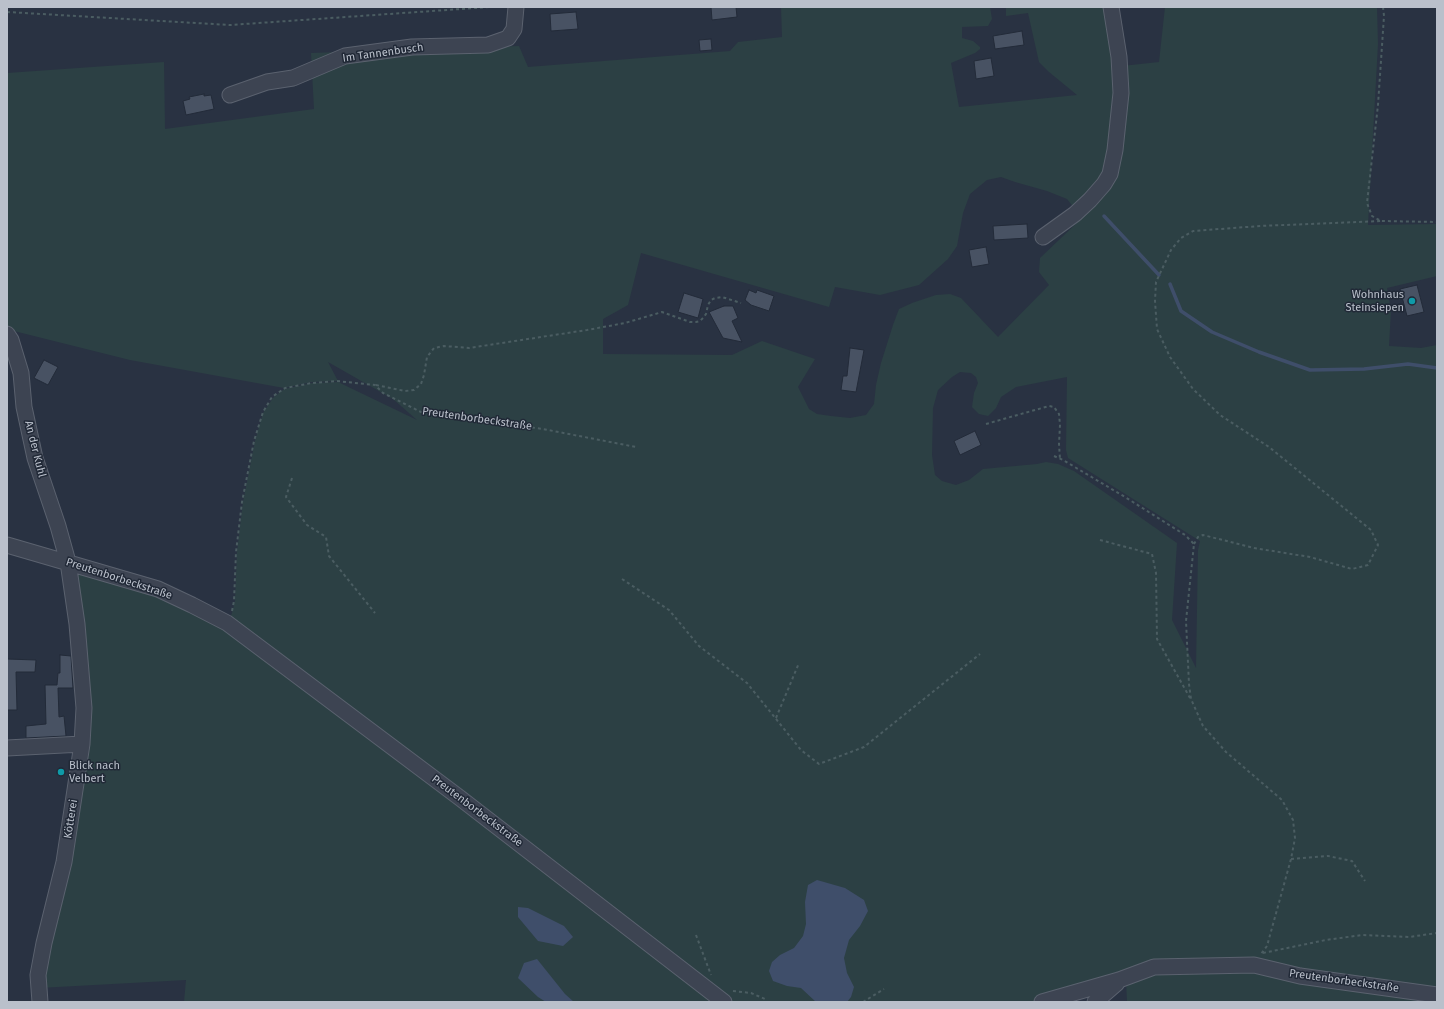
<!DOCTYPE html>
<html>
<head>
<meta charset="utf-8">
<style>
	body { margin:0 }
	#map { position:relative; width:1444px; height:1009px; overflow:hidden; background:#293242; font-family:"Fira Sans",sans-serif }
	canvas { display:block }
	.frame { position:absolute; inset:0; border:8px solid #bac0cb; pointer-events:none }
</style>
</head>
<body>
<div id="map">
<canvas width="1444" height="1009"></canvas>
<div class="frame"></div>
</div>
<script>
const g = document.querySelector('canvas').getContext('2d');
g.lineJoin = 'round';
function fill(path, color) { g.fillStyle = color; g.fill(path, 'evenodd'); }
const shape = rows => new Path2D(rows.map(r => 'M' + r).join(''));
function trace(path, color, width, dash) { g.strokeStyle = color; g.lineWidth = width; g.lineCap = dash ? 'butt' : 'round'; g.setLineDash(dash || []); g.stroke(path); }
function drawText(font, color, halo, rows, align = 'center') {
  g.font = font + ' "Fira Sans",sans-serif'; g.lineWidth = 3; g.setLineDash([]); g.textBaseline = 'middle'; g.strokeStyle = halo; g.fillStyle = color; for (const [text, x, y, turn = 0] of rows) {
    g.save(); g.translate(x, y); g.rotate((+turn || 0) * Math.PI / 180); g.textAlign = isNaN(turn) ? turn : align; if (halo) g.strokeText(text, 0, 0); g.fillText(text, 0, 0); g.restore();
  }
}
fill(shape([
	[781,7,990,7,992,19,988,26,962,27,962,38,973,41,980,47,980,49,975,53,951,63,959,107,1077,95,1049,72,1039,62,1028,13,1006,16,1006,7,1106,7,1122,66,1159,62,1165,7,1377,7,1378,44,1368,225,1437,224,1437,276,1387,288,1391,310,1389,346,1421,348,1437,345,1437,1002,1127,1002,1126,979,1047,1002,184,1002,186,980,39,988,85,747,72,567,158,590,228,623,232,613,235,601,237,552,243,502,255,441,263,413,273,398,284,389,312,383,338,382,417,420,393,399,328,362,338,381,312,382,284,388,130,360,14,331,7,332,7,73,164,62,165,129,314,109,311,53,519,46,528,67,730,51,738,42,782,37],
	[1001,177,1015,182,1047,191,1067,199,1082,218,1040,258,1039,272,1049,285,998,337,961,298,950,294,936,295,912,303,899,309,893,325,881,363,876,385,874,404,866,415,850,418,831,416,817,414,809,409,798,387,815,359,762,341,732,355,603,354,603,319,628,305,641,253,829,307,835,287,880,295,919,285,948,259,957,246,963,213,970,194,987,180],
	[960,372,971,373,976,377,978,383,974,393,972,407,979,414,988,416,996,408,1001,397,1016,387,1067,377,1066,450,1068,458,1200,541,1198,550,1196,668,1172,620,1177,543,1074,471,1058,464,1046,462,1037,464,983,469,969,480,956,485,942,481,935,475,932,455,933,408,938,390,952,377]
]), '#2c4044');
fill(shape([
	[817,880,845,888,864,900,868,911,860,926,849,940,844,958,847,973,854,987,851,997,847,1002,816,1002,801,988,787,986,773,981,769,971,772,962,780,955,794,948,803,936,806,924,805,902,808,885],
	[518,907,528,908,564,926,573,937,563,946,538,941,518,917],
	[537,959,565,994,574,1002,546,1002,538,997,518,978,524,963]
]), '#3f4e6a');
trace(shape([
	[1104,216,1159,275],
	[1170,284,1181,311,1212,332,1259,352,1310,370,1364,369,1408,364,1437,368]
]), '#3f4e6a', 3.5);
const building = shape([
	[711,7,736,7,737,17,712,20,711,7],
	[576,12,578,29,551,31,550,14,576,12],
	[1022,31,1024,45,995,49,993,36,1022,31],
	[711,39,712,50,700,51,699,40,711,39],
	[991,58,994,76,976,79,974,61,991,58],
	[204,94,204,96,211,95,214,109,186,115,183,101,190,99,189,97,204,94],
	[1027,224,1028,238,994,240,993,226,1027,224],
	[986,247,989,264,972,267,969,250,986,247],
	[1417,285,1424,312,1407,316,1400,289,1417,285],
	[749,290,756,293,757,290,774,296,769,311,751,305,745,300,749,290],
	[684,293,703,299,698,318,678,312,684,293],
	[724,306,733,306,738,318,732,321,742,342,723,338,709,312,724,306],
	[850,348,864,350,856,392,841,390,843,376,847,376,850,348],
	[44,360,58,367,48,385,34,378,44,360],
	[975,431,981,445,960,455,954,441,975,431],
	[60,655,71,656,73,688,58,688,59,717,64,716,66,736,26,738,26,726,46,724,45,685,57,685,58,673,60,673,60,655],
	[7,659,36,660,35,672,16,672,17,710,7,710,7,659]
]);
fill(building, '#485263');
trace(building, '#232b39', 1);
const minor = shape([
	[230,95,267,82,293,78,345,56,412,47,488,45,508,38,514,29,516,7],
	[1043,237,1075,214,1090,200,1104,184,1110,174,1115,150,1121,93,1119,57,1111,7],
	[7,334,11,340,21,373,24,407,35,458,58,526,68,562,77,624,84,708,82,744,64,862,44,943,38,975,40,1002],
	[7,545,158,589,192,605,227,623,460,798,724,1002],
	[7,748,82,744],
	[1042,1002,1119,980,1154,967,1254,965,1300,976,1437,995],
	[1095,1002,1117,983]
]);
trace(minor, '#5b626f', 17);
trace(shape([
	[1383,7,1384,16,1378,105,1367,203,1372,216,1381,221,1437,222],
	[7,12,230,25,490,7],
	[376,385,405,391,414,390,421,384,424,375,427,357,434,348,444,346,469,348,587,330,625,323,662,312,690,322,696,322,700,321,703,318,706,314,708,305,711,300,715,298,722,297,741,303],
	[986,424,1049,406,1054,407,1059,414,1060,425,1059,444,1060,459],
	[1054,456,1063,460,1125,497,1185,535,1194,544,1186,621,1189,684,1191,699,1203,726,1226,752,1282,800,1293,820,1295,838,1291,859,1267,946,1261,954],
	[292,478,286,497,307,525,326,537,329,556,375,613],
	[1100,540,1152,554,1156,573,1157,639,1190,698],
	[1194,544,1198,537,1203,535,1254,548,1310,557,1352,569,1368,565,1378,545,1371,530,1269,447,1220,415,1193,389,1170,357,1157,329,1155,301,1156,282,1171,250,1181,238,1193,231,1260,226,1381,221],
	[622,579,669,610,699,646,747,683,801,750,819,764,864,747,980,654],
	[232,611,234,601,236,552,242,502,254,441,263,412,272,397,285,388,312,383,337,381,375,385,383,393,421,412,543,429,636,447],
	[776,718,799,663],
	[1291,859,1328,856,1352,861,1365,881],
	[696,935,711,975],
	[1263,953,1326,940,1362,935,1409,937,1437,933],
	[733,991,751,993,765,999,765,1002],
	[781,1002,784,1002],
	[863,1002,884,989]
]), '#4b5d62', 2, [3, 3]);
trace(minor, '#3d4452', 15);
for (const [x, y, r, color] of [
	[1412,301,4,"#0f9aa8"],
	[61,772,4,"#0f9aa8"]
]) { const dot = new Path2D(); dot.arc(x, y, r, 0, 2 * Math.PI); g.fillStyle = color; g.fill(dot); trace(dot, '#212937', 1.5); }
drawText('11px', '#bac0cb', '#212937', [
	["Im Tannenbusch",383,53,-8],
	["Preutenborbeckstraße",477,419,8],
	["An der Kuhl",35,449,76],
	["Preutenborbeckstraße",119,579,18],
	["Preutenborbeckstraße",477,811,37],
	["Kötterei",71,819,-81],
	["Preutenborbeckstraße",1344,981,8]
]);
drawText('11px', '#bac0cb', '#212937', [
	["Wohnhaus",1404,295],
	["Steinsiepen",1404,308],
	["Blick nach",69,766,"left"],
	["Velbert",69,779,"left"]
], 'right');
</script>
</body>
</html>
